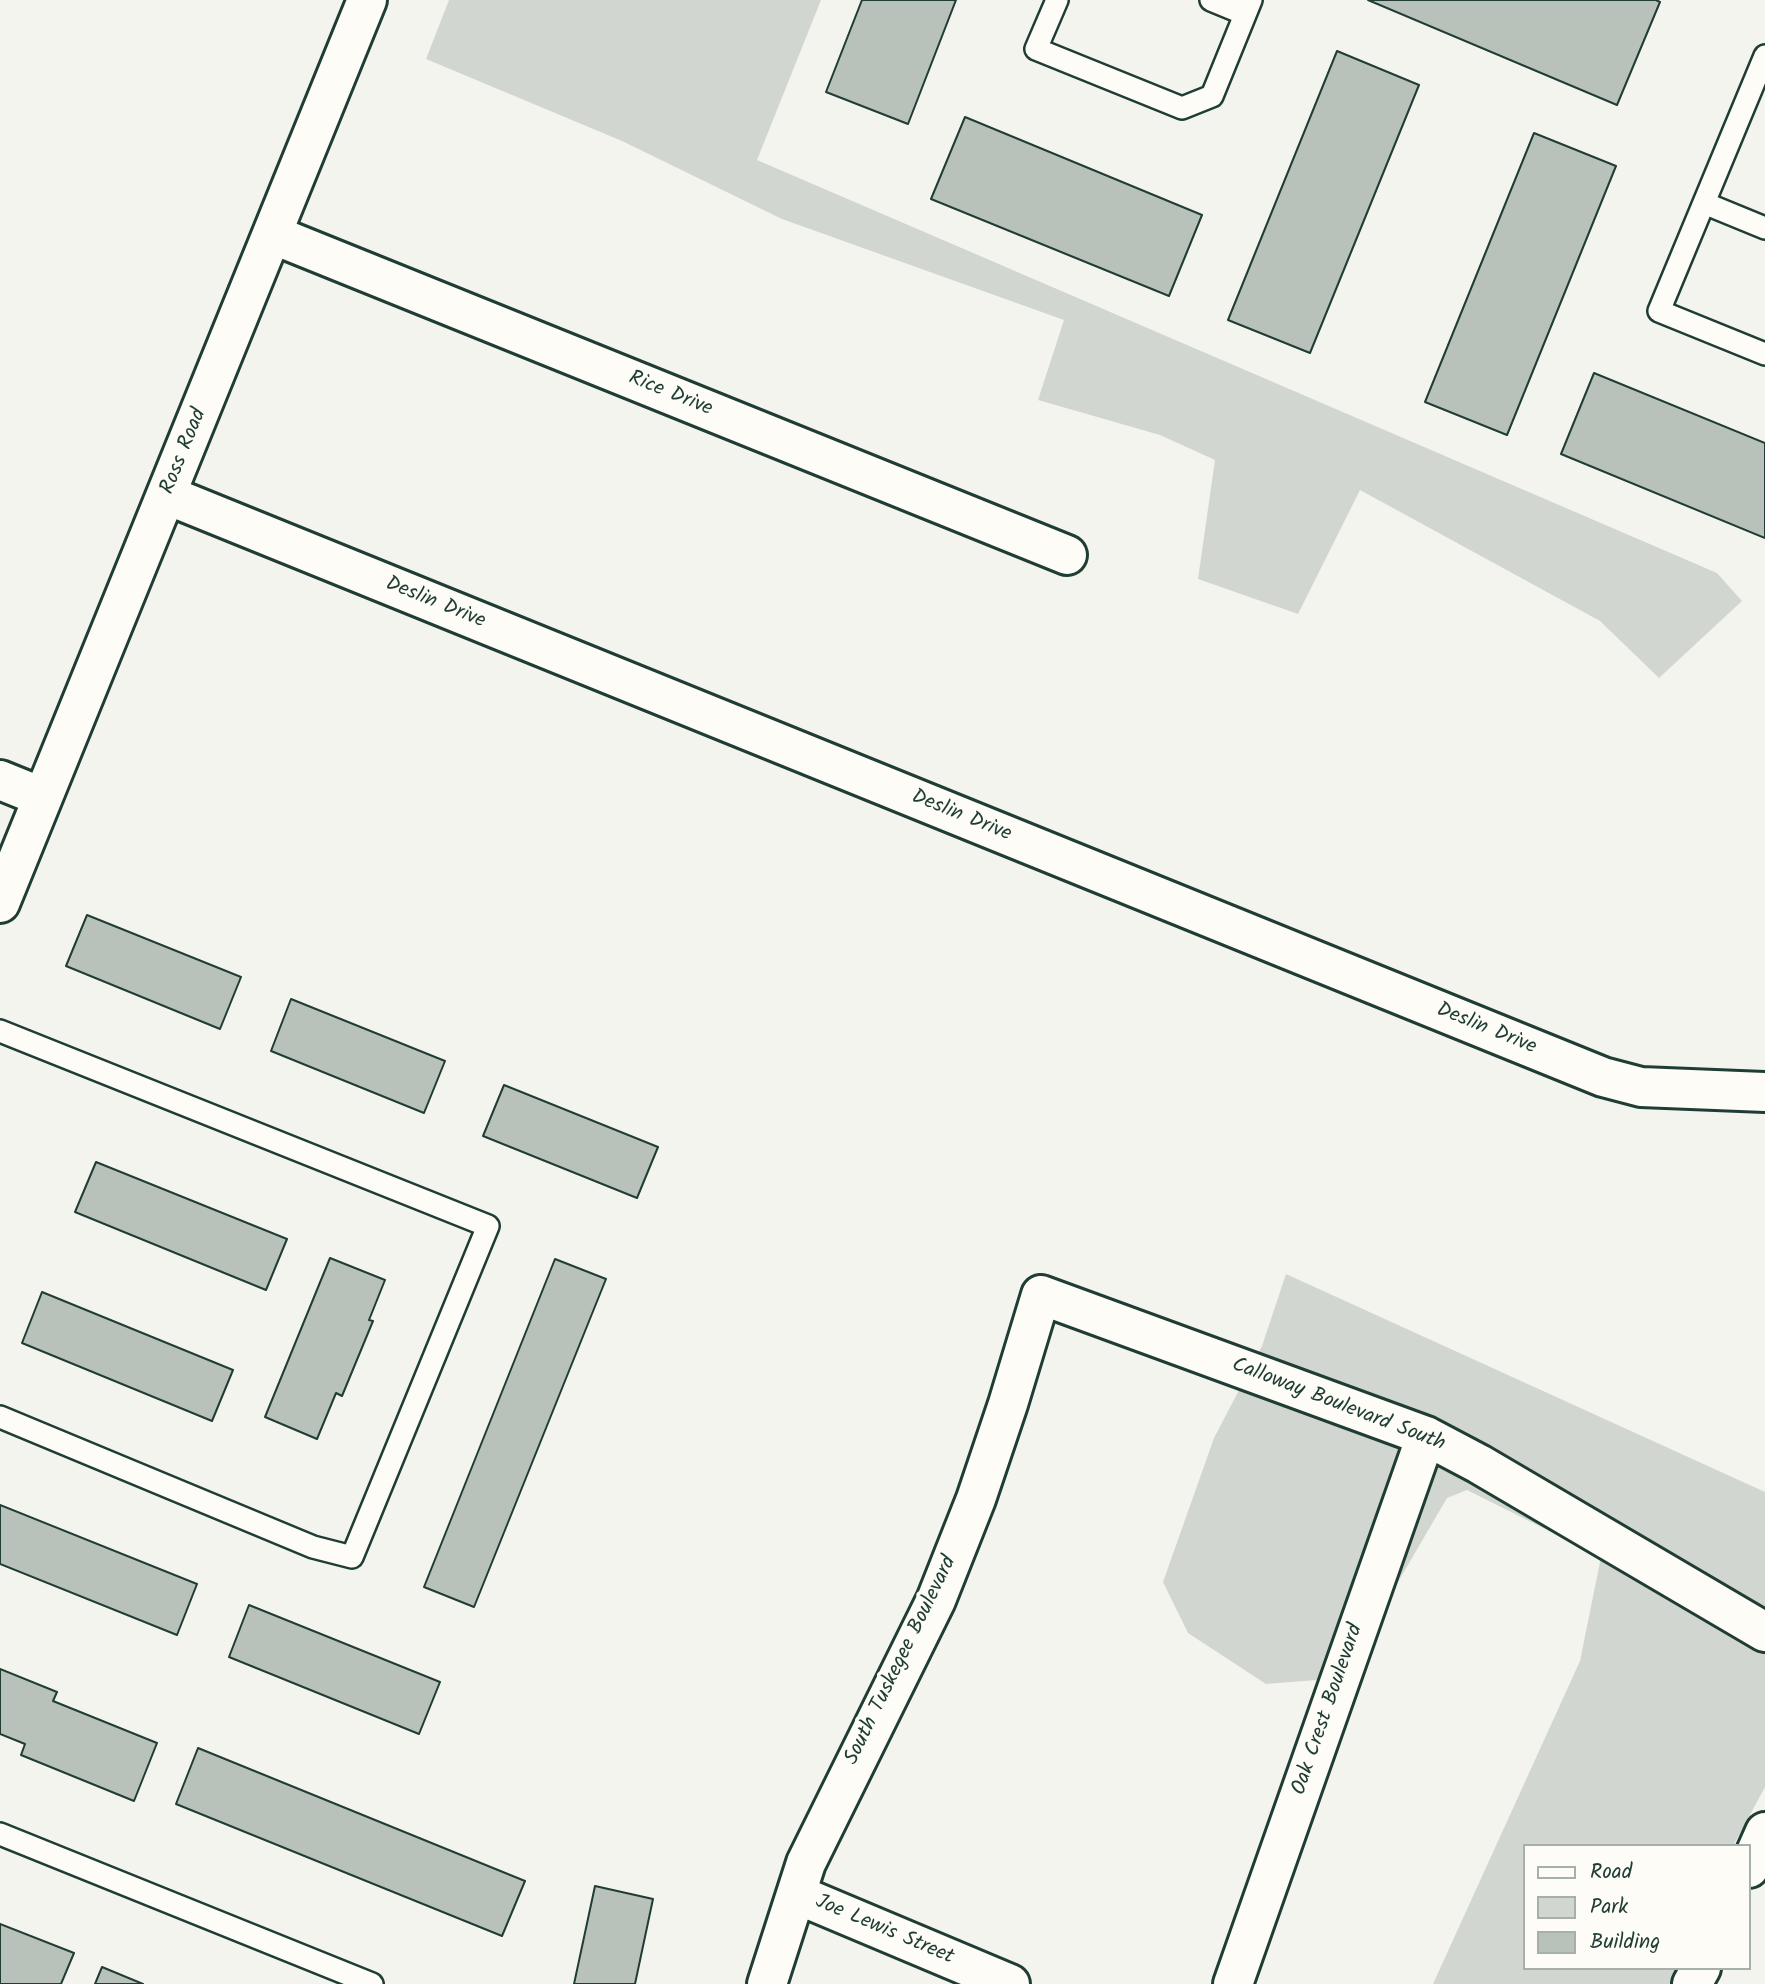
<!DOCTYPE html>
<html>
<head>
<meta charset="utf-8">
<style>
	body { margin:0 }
	#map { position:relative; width:1765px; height:1984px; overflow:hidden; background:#f4f4ef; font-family:Kalam,sans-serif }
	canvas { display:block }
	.legend { position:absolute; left:1523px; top:1844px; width:228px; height:126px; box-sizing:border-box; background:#fdfcf7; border:2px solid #a4b0a9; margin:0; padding:9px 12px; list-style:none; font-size:21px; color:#1f3d34 }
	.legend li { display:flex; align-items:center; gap:14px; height:35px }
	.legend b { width:35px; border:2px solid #a4b0a9 }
</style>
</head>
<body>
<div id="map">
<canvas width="1765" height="1984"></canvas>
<ul class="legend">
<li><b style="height:9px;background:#fdfcf7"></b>Road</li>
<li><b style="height:19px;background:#d1d6d1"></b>Park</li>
<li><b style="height:19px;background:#b9c1bb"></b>Building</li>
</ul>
</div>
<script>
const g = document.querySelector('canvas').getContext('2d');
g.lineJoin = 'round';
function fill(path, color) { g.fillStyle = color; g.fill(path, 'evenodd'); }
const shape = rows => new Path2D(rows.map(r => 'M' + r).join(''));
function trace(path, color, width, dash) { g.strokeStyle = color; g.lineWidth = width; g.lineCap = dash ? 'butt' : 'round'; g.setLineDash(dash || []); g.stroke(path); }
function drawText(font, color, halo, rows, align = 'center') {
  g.font = font + ' Kalam,sans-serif'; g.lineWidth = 7; g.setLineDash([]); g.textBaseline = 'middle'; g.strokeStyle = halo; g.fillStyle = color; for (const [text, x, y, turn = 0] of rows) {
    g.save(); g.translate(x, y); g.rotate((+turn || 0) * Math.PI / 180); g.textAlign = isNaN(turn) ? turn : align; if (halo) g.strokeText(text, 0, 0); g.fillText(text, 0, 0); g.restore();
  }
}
fill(shape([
	[449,0,821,0,757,160,1717,573,1742,601,1659,678,1600,621,1360,490,1298,614,1198,579,1215,460,1160,435,1038,400,1064,320,782,219,622,141,426,59],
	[1286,1274,1765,1492,1765,1787,1733,1846,1525,1846,1525,1968,1678,1968,1672,1984,1433,1984,1580,1661,1601,1557,1467,1490,1447,1498,1342,1678,1266,1684,1188,1633,1163,1582,1214,1438,1262,1346]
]), '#d1d6d1');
const building = shape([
	[862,0,956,0,908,124,826,92,862,0],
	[1368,0,1656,0,1660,2,1617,105,1368,0],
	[1337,51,1419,85,1310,353,1228,320,1337,51],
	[965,117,1202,215,1169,296,931,199,965,117],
	[1534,133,1616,166,1507,435,1425,402,1534,133],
	[1594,373,1765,443,1765,538,1561,454,1594,373],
	[87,915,241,977,220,1029,66,966,87,915],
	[291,999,445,1061,424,1113,271,1051,291,999],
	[504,1085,658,1147,637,1198,483,1136,504,1085],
	[96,1162,287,1239,266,1290,75,1212,96,1162],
	[330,1258,385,1280,369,1320,373,1321,342,1396,336,1393,317,1439,265,1417,330,1258],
	[555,1259,606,1279,474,1607,424,1587,555,1259],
	[42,1292,233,1370,212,1421,22,1343,42,1292],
	[0,1505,197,1584,177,1635,0,1564,0,1505],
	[249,1605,440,1682,419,1734,229,1657,249,1605],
	[0,1669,57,1692,53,1701,157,1743,134,1801,21,1755,25,1744,0,1734,0,1669],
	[198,1748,525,1881,502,1936,176,1804,198,1748],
	[595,1886,653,1899,635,1984,574,1984,595,1886],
	[0,1924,74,1953,61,1984,0,1984,0,1924],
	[102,1967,143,1984,95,1984,102,1967]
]);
fill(building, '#b9c1bb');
trace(building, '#1f3d34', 2);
const lane = shape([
	[1057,0,1036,49,1182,108,1212,96,1251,0],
	[1211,0,1245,14],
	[1765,56,1659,311,1765,354],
	[1704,203,1765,228],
	[0,1031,488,1226,352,1557,313,1547,0,1417],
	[0,1834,372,1984]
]);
const street = shape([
	[274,235,1067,555],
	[167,495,1603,1077,1641,1087,1765,1092],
	[0,780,42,797],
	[1749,1868,1765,1832],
	[796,1894,1010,1984],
	[767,1984,806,1863,936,1600,976,1499,1008,1404,1041,1295,1426,1436,1479,1464,1765,1632],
	[1233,1984,1426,1436],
	[1692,1984,1701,1968]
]);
const secondary = shape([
	[0,903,367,0]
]);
trace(lane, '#1f3d34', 26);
trace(street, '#1f3d34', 44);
trace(secondary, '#1f3d34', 44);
trace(lane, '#fdfcf7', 21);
trace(street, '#fdfcf7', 38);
trace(secondary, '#fdfcf7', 38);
drawText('21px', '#1f3d34', '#fdfcf7', [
	["Rice Drive",670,395,22],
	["Ross Road",185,452,-68],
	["Deslin Drive",435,604,22],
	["Deslin Drive",961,817,22],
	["Deslin Drive",1486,1030,22],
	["Calloway Boulevard South",1338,1406,21],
	["South Tuskegee Boulevard",902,1661,-64],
	["Oak Crest Boulevard",1329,1710,-71],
	["Joe Lewis Street",884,1931,23]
]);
</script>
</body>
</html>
